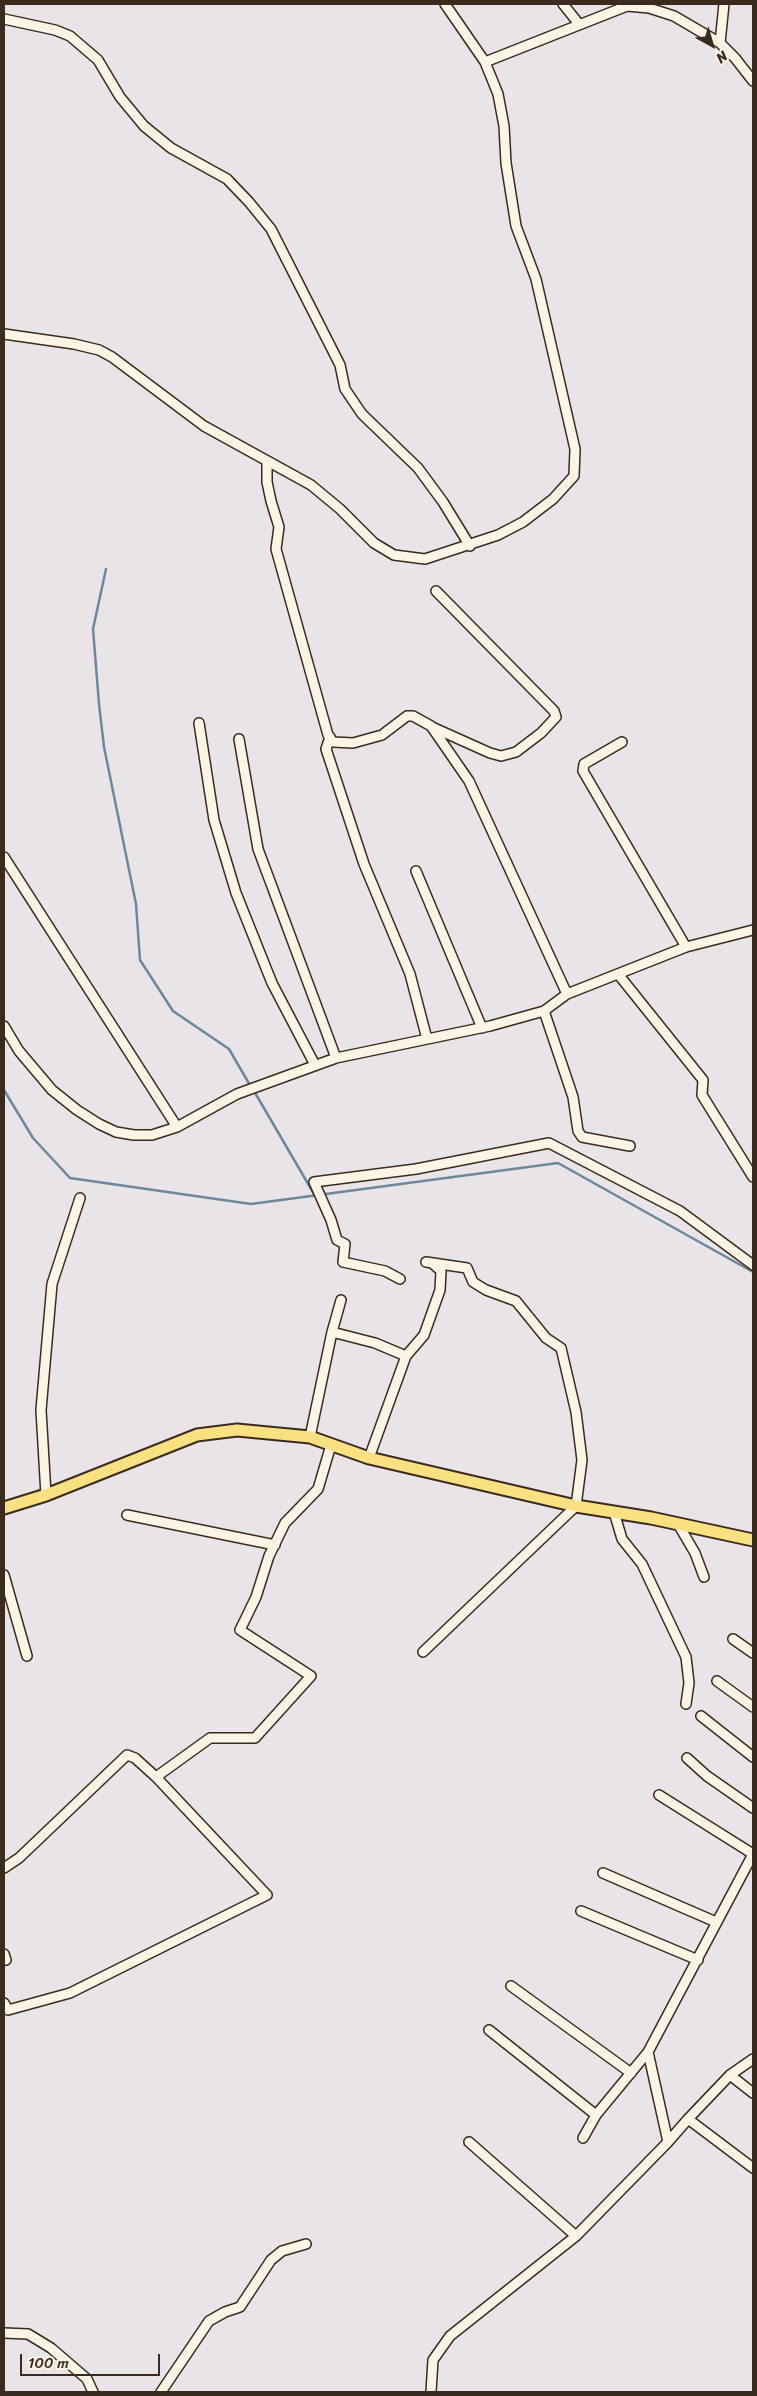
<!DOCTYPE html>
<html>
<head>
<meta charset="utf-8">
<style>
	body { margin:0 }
	#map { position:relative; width:757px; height:2396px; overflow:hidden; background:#e9e4e7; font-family:Sriracha,sans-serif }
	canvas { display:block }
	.frame { position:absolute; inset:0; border:5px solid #3b2a1e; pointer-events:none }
	.north { position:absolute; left:687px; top:20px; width:50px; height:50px; -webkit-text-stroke:4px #fcf5e5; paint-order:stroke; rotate:141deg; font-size:14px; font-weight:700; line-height:20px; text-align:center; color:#3b2a1e }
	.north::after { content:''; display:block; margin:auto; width:18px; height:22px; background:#3b2a1e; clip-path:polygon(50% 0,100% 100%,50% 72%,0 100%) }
	.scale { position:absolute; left:20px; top:2354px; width:140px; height:22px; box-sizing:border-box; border:2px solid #3b2a1e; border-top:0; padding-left:6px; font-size:15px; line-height:18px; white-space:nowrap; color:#3b2a1e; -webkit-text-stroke:4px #fcf5e5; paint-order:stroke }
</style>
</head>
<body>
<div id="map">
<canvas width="757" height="2396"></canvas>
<div class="frame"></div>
<div class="north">N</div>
<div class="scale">100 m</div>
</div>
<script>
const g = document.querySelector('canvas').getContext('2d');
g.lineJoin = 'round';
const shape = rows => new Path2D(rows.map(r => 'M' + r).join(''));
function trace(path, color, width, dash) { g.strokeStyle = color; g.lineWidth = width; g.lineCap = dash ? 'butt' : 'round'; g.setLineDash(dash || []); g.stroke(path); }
trace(shape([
	[106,569,93,629,99,704,104,747,136,904,140,960,173,1011,229,1049,251,1087],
	[4,1090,33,1138,70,1178,251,1204,558,1163,753,1272],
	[254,1091,314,1194]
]), '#6c889a', 2.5);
const minor = shape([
	[563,4,579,24],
	[4,19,55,30,70,36,98,60,120,97,144,126,171,148,227,179,249,202,271,229,340,365,345,389,362,414,418,468,443,502,470,546],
	[720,43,724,4],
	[485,62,627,6,649,8,674,16,720,43,735,58,753,81],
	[4,334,74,344,99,350,112,357,204,426,311,485,340,509,374,543,394,555,425,559,498,535,523,522,553,499,574,476,575,449,536,279,516,226,506,163,504,126,498,94,485,62,445,4],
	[267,463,267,482,271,501,279,527,276,549,328,735,333,742,353,743,382,735,407,716,413,716,431,726,469,781,567,994],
	[199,723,214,820,236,893,272,983,315,1065],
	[432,727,490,753,501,756,516,752,541,733,556,717,554,711,436,591],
	[330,737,326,749,364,864,410,974,427,1039],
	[239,739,258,849,336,1058],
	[622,742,584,764,583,771,686,947],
	[4,857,177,1127],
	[416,871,482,1028],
	[618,974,703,1080,702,1095,753,1177],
	[544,1011,573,1097,578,1131,582,1137,630,1146],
	[4,1026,19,1051,52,1090,77,1110,99,1124,116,1132,134,1135,152,1135,177,1127,237,1094,336,1058,490,1026,544,1011,567,994,686,947,753,930],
	[400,1279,385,1271,343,1262,345,1244,337,1240,331,1220,314,1182,416,1169,549,1143,680,1211,753,1265],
	[332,1332,375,1343,406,1356],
	[310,1437,332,1332,341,1300],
	[369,1458,406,1356,424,1335,440,1290,441,1271,432,1263],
	[46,1495,41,1410,52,1284,80,1198],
	[614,1512,622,1539,642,1564,686,1657,689,1683,686,1704],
	[127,1515,275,1545],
	[678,1524,695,1553,704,1577],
	[4,1575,27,1656],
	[733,1639,753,1653],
	[423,1652,576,1506,582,1460,576,1412,561,1348,546,1338,516,1301,486,1290,473,1282,467,1268,426,1262],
	[717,1681,753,1707],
	[701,1716,753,1757],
	[687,1758,707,1776,753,1808],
	[659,1795,753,1854],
	[4,1868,19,1858,127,1755,135,1758,156,1777,210,1738,255,1738,311,1676,240,1630,256,1597,269,1556,285,1523,318,1489,331,1445],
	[603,1873,716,1922],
	[581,1911,698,1960],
	[4,1954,6,1960],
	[511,1986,631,2073],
	[4,2003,8,2010,70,1993,267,1895,156,1777],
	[489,2030,596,2115],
	[730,2075,753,2093],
	[688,2119,730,2075,753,2059],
	[583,2138,596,2115,648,2052],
	[469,2142,576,2236],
	[668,2142,688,2119,753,2168],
	[4,2333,28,2334,51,2348,87,2379,93,2392],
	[161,2392,209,2321,225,2312,240,2307,271,2260,282,2251,306,2244],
	[431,2392,433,2360,450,2336,576,2236,668,2142,648,2052,753,1854]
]);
const major = shape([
	[4,1508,46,1495,197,1435,237,1430,310,1437,369,1458,576,1506,651,1518,753,1540]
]);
trace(minor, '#3b2a1e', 12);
trace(major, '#3b2a1e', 15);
trace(minor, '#fcf5e5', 9);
trace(major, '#f9e181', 11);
</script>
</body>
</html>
